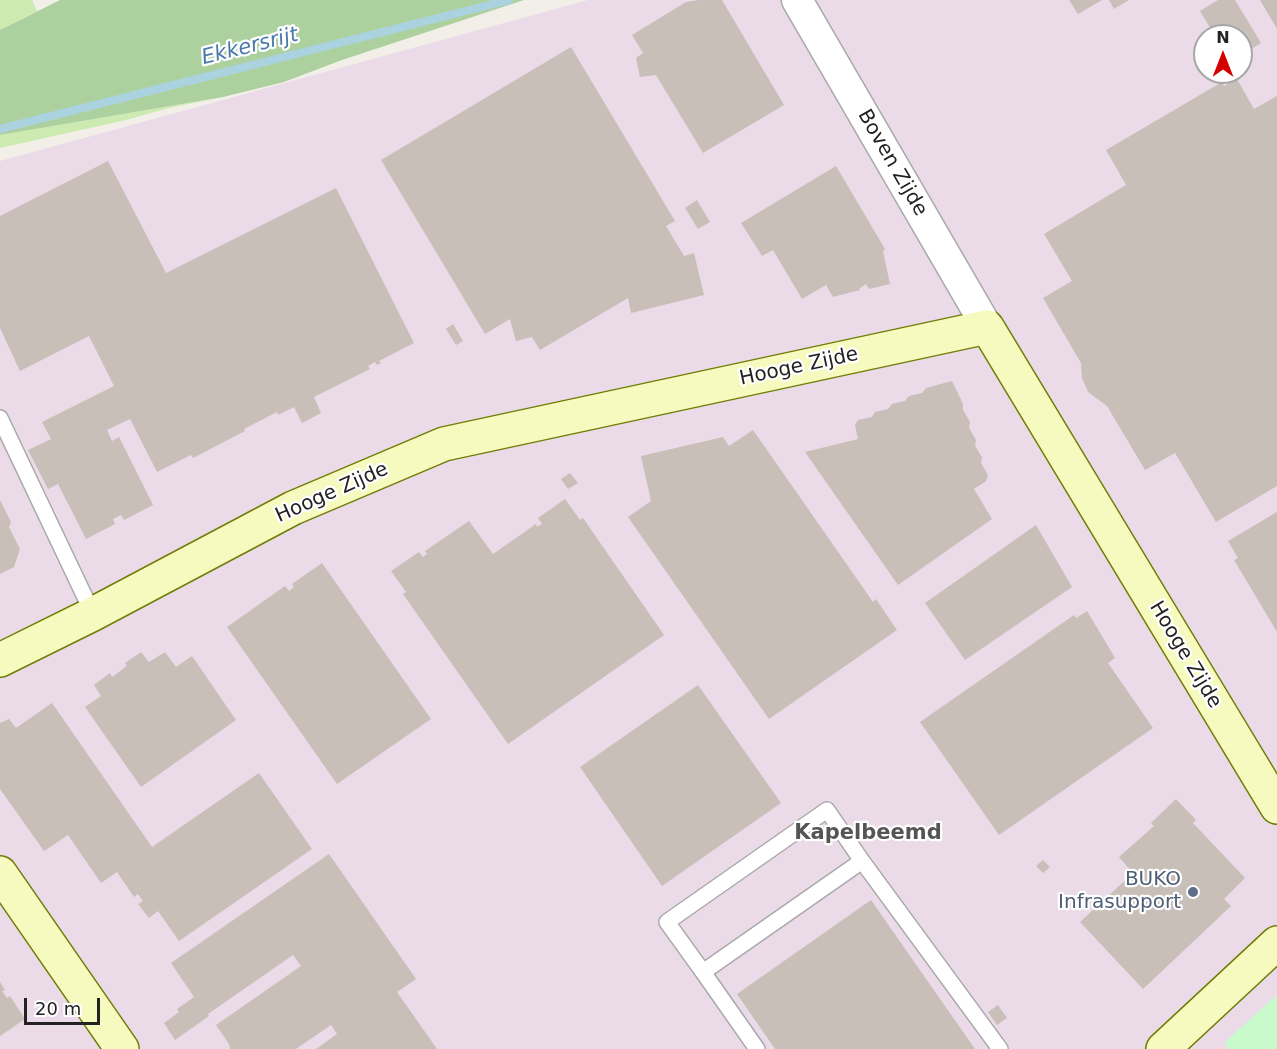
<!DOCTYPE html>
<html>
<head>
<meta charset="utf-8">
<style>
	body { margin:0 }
	#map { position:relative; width:1277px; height:1049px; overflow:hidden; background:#f2efe9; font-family:"DejaVu Sans",sans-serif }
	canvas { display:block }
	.north { position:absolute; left:1193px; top:24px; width:60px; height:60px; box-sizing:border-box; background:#fff; border:2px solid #a7a7a7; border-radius:50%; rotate:0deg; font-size:16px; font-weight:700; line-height:24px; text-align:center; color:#222 }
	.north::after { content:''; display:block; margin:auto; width:21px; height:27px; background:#d40000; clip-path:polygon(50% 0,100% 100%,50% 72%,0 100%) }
	.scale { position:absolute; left:24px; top:998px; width:76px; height:27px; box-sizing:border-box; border:3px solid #222; border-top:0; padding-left:8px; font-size:18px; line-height:21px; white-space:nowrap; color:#222; -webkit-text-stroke:4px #fff; paint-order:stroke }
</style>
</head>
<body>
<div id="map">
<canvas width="1277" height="1049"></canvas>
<div class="north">N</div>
<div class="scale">20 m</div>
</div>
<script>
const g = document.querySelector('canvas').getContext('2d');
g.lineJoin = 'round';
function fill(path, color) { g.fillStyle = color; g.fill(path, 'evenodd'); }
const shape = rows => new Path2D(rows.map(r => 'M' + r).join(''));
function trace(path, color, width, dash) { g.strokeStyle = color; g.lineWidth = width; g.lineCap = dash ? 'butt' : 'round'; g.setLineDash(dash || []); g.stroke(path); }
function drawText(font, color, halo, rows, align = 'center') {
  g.font = font + ' "DejaVu Sans",sans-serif'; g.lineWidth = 4.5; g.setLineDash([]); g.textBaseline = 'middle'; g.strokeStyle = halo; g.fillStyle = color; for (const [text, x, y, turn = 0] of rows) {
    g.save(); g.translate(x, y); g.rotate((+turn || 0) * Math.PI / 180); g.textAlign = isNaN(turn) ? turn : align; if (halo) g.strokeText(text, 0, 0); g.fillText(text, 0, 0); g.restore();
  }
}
fill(shape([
	[588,0,1277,0,1277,1049,0,1049,0,161],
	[1205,36,1241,36,1241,72,1205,72]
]), '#ebdbe8');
fill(shape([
	[0,0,32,0,37,11,0,30],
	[223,97,169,108,126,120,0,148,0,135]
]), '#cdebb0');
fill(shape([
	[60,0,524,0,342,60,284,82,223,97,0,135,0,30]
]), '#add19e');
fill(shape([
	[1277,995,1277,1049,1229,1049,1224,1043]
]), '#c8facc');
trace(shape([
	[0,129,509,0]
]), '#aad3df', 8);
fill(shape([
	[699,0,722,0,784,105,703,153,656,75,640,77,636,58,643,53,632,35,686,2],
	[1069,0,1102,0,1078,14],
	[1109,0,1129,0,1114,9],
	[1218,0,1235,0,1261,43,1241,55,1241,36,1215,36,1200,11],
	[1260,0,1277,0,1277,29],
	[571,47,675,221,666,226,684,256,694,253,704,295,631,313,628,298,540,350,532,337,516,341,510,319,485,334,381,160],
	[1237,79,1254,109,1277,96,1277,486,1216,522,1175,453,1145,470,1107,406,1088,392,1082,378,1081,363,1043,298,1072,281,1044,234,1126,185,1106,150,1222,82,1224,86],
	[108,161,166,273,336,188,414,343,379,361,381,363,377,365,375,362,368,366,370,369,314,397,321,413,302,423,294,407,278,415,277,412,244,429,245,431,193,458,191,455,157,472,130,419,107,430,112,441,119,437,153,505,124,520,121,515,113,519,115,524,86,539,58,484,48,489,28,450,51,439,42,422,114,386,89,336,20,371,0,328,0,216],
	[836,166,885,249,883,251,890,284,869,289,866,284,859,289,860,290,833,297,826,285,802,299,773,250,762,256,741,223],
	[697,200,710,222,698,229,685,208],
	[453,324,463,341,456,345,446,329],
	[952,381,963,404,963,410,970,422,969,428,976,440,975,446,982,457,981,463,988,475,986,481,974,489,992,519,898,585,805,452,858,439,855,425,858,420,872,417,875,412,888,409,892,404,905,401,909,396,922,393,926,388],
	[753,430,873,602,876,599,897,630,769,719,628,517,651,501,641,456,723,437,729,446],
	[570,473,578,483,568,489,561,479],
	[565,499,580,520,583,518,664,635,508,744,403,594,406,592,391,571,419,552,423,557,427,554,425,551,469,521,493,554,536,524,537,527,542,524,538,518],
	[0,500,11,522,9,527,20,549,14,567,0,574],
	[1277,512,1277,632,1234,560,1238,558,1228,541],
	[1036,525,1072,587,965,660,925,603],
	[322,563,431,719,337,784,227,627,285,586,289,591,294,587,292,584],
	[1087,611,1115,658,1108,663,1153,728,999,835,920,722,1074,615,1076,618],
	[141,652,149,662,165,652,176,667,192,656,236,720,141,787,85,707,101,696,94,685,110,673,112,677,127,666,125,663],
	[698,685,781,803,662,886,580,767],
	[52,703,152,847,259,773,312,849,179,941,158,911,149,918,138,904,143,901,138,894,134,897,117,872,101,883,68,835,44,851,0,789,0,723,9,719,16,728],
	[1176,799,1196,820,1193,823,1245,878,1224,899,1231,906,1143,989,1080,922,1133,873,1119,857,1154,826,1151,823],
	[329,854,416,979,397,992,437,1049,316,1049,337,1034,331,1025,296,1049,230,1049,229,1044,216,1025,301,966,293,955,208,1014,209,1016,175,1040,164,1023,179,1012,177,1009,194,997,171,963],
	[1043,860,1050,867,1043,873,1036,866],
	[871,900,975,1049,775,1049,737,994],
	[0,982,5,990,2,991,7,998,10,996,25,1019,0,1036],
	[998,1005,1007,1018,997,1025,988,1012]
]), '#c7bfb8');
const lane = shape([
	[0,418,93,614],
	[703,972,667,922,827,810,862,861],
	[757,1049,703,972,862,861,1000,1049]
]);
const street = shape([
	[797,0,987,327]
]);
const secondary = shape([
	[0,660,93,614,293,508,444,444,987,327,1277,807],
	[0,873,122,1049],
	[1163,1049,1277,943]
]);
trace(lane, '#a9a9a9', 18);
trace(street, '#a9a9a9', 33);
trace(secondary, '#707d05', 36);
trace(lane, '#fff', 15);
trace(street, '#fff', 30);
trace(secondary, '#f7fabf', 33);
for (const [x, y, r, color] of [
	[1193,892,6,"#5c6f8a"]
]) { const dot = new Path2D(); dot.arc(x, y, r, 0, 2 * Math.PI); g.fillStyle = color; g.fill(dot); trace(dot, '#fff', 2); }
drawText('20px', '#222', '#fff', [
	["Boven Zijde",892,163,60],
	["Hooge Zijde",799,367,-12],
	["Hooge Zijde",332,493,-24],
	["Hooge Zijde",1185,655,59]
]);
drawText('20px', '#4e5e75', '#fff', [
	["BUKO",1181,880],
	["Infrasupport",1181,903]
], 'right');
drawText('italic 21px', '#4a7aab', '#fff', [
	["Ekkersrijt",250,47,-14]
]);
drawText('bold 21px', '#555', '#fff', [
	["Kapelbeemd",868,834]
]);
</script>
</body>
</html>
